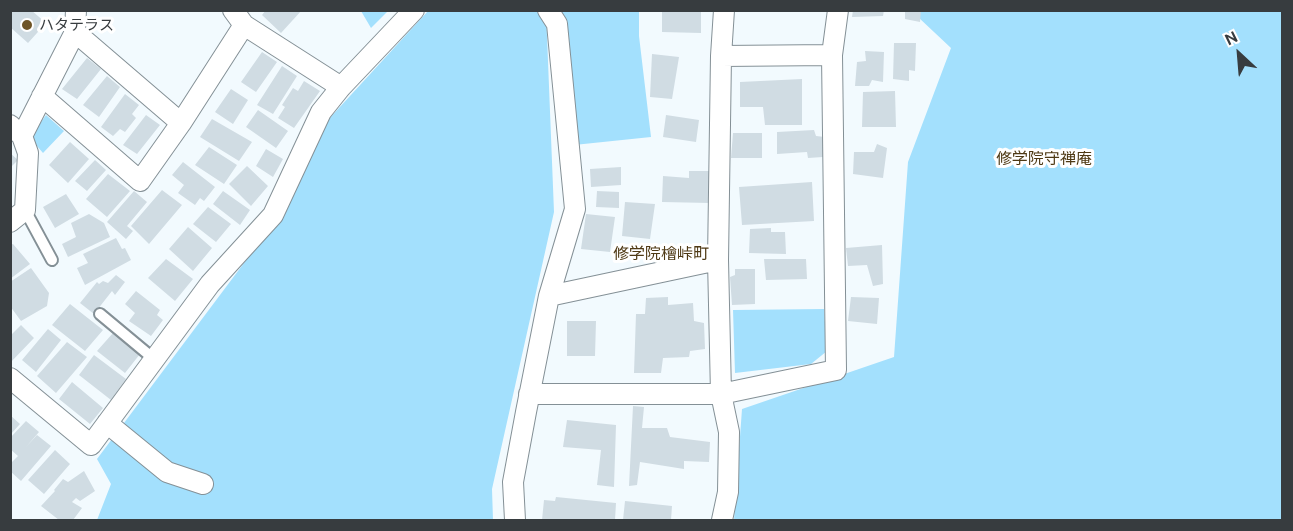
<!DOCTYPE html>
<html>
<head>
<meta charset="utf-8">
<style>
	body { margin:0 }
	#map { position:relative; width:1293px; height:531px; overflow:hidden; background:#f2fafe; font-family:Ubuntu,sans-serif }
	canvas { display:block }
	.frame { position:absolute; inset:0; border:12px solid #373c3f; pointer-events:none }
	.north { position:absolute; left:1209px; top:24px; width:60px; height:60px; -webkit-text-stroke:4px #fff; paint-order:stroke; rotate:334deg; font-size:16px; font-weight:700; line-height:24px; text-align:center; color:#373c3f }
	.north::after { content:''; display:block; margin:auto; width:21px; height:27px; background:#373c3f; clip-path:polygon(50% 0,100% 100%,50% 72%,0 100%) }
</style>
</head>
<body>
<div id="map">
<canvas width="1293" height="531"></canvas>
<div class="frame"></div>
<div class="north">N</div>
</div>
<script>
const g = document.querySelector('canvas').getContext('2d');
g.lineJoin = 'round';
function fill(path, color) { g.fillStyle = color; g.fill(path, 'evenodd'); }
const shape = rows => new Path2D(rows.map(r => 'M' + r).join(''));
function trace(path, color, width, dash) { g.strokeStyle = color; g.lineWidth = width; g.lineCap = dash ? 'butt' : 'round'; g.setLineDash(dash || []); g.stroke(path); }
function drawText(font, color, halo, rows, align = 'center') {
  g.font = font + ' Ubuntu,"Noto Sans JP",sans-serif'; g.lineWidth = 6; g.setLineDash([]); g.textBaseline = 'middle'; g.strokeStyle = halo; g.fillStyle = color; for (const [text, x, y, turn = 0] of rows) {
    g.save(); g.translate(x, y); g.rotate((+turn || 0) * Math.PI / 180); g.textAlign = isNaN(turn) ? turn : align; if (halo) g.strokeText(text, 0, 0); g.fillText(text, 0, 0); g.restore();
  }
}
fill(shape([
	[361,11,388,11,371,28],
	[428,11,546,11,554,212,492,489,493,520,97,520,111,484,97,459,280,215,327,121],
	[557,11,639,11,639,36,651,137,574,145],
	[917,11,1282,11,1282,520,734,520,742,409,894,357,908,162,951,48,918,17],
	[46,115,64,131,43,153,30,138],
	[824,309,827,351,811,364,735,373,733,310]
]), '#a3e0fd');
fill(shape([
	[10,10,31,10,46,23,28,43,10,27],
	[266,10,302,10,281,33,262,15],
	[662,10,701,10,701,33,662,32],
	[853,10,884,10,883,16,852,17],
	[905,10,921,10,920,22,905,19],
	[894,43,916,43,915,71,909,70,909,81,893,79],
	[865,51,884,52,883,82,872,80,869,86,855,86,857,62,866,61],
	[262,52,277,62,256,92,241,82],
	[652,54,679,57,672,99,650,97],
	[87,58,101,69,77,99,62,89],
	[282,66,297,76,273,114,257,105],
	[107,76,120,87,99,117,83,105],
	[802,79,802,125,765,125,763,107,740,107,740,82],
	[304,81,320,91,294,128,278,118,285,107,282,105,293,88,298,91],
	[231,89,248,100,233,124,215,112],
	[895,91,896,127,862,127,863,92],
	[125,94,139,105,132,114,136,118,125,132,120,129,113,136,101,127],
	[258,110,288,131,276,148,246,127],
	[146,115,160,125,137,154,123,145],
	[666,115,699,120,696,142,663,137],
	[212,119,252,142,239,161,200,137],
	[814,130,816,136,825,137,823,157,808,158,807,152,777,154,777,132],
	[733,133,762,133,762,158,731,158],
	[70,142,89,159,68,183,49,165],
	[877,144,887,148,883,178,853,174,854,152,874,152],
	[209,147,237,165,224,184,195,165],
	[266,149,283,159,273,177,256,166],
	[10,153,18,160,10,168],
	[95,160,106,170,87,191,75,181],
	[183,162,215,187,204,201,200,198,195,205,178,193,184,185,172,175],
	[247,166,268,186,251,206,229,184],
	[621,167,621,185,591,187,590,169],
	[689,171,709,171,710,203,662,202,663,176,689,178],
	[108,174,130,191,107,217,86,199],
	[812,182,814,221,742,225,739,187],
	[162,190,182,205,149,244,131,226],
	[134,191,147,202,127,226,133,231,126,239,107,222],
	[223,191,250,210,240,225,213,204],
	[597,191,619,192,619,208,596,207],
	[66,194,79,214,55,228,43,207],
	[625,202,655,204,650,239,622,236],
	[208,207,231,224,216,242,193,224],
	[89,214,104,223,110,237,68,257,62,244,76,237,71,223],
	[586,214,615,217,610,252,581,249],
	[188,227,212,248,193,271,169,249],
	[771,228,771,232,785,232,786,254,749,253,750,229],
	[116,238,122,249,125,248,131,260,85,285,77,268,88,263,83,254],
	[13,244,30,264,10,279,10,245],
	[882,245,883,284,873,286,867,265,848,266,846,248],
	[166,259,193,279,175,301,148,278],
	[764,259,806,259,807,279,766,280],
	[31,268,49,293,47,306,21,321,10,306,10,282],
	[735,269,755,269,755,304,732,305,730,277,735,275],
	[116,275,125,282,115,295,112,291,94,314,80,303,97,282,99,284,103,281,108,283],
	[136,291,160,310,157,315,163,320,151,336,129,321,135,313,125,304],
	[668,297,668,305,693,303,694,321,704,323,705,349,690,351,689,357,663,358,661,373,634,373,636,314,645,314,646,298],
	[851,297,879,298,877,324,848,321],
	[70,304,103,330,85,351,52,325],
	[567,321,596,321,595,356,567,356],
	[21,325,34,338,10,363,10,336],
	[48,329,61,340,36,372,22,360],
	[113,333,140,354,125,373,97,351],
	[67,342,87,357,56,393,37,376],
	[94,355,126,379,111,400,79,375],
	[72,382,103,408,90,424,59,399],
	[633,406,644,407,642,428,667,428,670,437,710,442,709,462,684,461,684,469,640,462,637,485,629,486],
	[10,415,20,424,10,435],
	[567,420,616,425,614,487,597,485,601,450,563,447],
	[26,421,39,432,26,447,37,435,51,446,21,481,10,471,10,464,18,456,10,449,10,438],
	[55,450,70,464,44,494,28,480],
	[84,471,95,491,80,501,76,498,72,502,82,508,73,520,59,520,41,506,55,491,54,490,63,479,68,482],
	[556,497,616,503,615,520,542,520,544,500,555,501],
	[625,501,672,506,671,520,623,520]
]), '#d0dce3');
const service = shape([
	[25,210,52,260],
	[100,314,154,359]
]);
const minor = shape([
	[233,10,244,25,341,87],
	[75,32,76,10],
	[721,56,832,55],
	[42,96,140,181,181,123,244,25],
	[10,125,22,136,28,153,25,210,10,222],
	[22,136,75,32,181,123],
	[549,296,718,260],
	[10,378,91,445,210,284,273,215,321,112,341,87,414,10],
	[529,394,721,394,836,370,832,55,838,10],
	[107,423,167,472,203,484],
	[515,520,513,482,526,412,549,296,575,209,557,24,548,10],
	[722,520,728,492,729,432,721,394,718,260,721,56,724,10]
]);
trace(service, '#849096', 14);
trace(minor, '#849096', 22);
trace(service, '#fff', 10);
trace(minor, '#fff', 20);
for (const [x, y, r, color] of [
	[27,25,6,"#6e5426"]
]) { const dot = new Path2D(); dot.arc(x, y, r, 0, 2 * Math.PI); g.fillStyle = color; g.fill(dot); trace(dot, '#fff', 2); }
drawText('15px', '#373c3f', '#fff', [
	["ハタテラス",39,25]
], 'left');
drawText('16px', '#4e3914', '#fff', [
	["修学院守禅庵",1044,159],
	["修学院檜峠町",661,254]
]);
</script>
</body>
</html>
